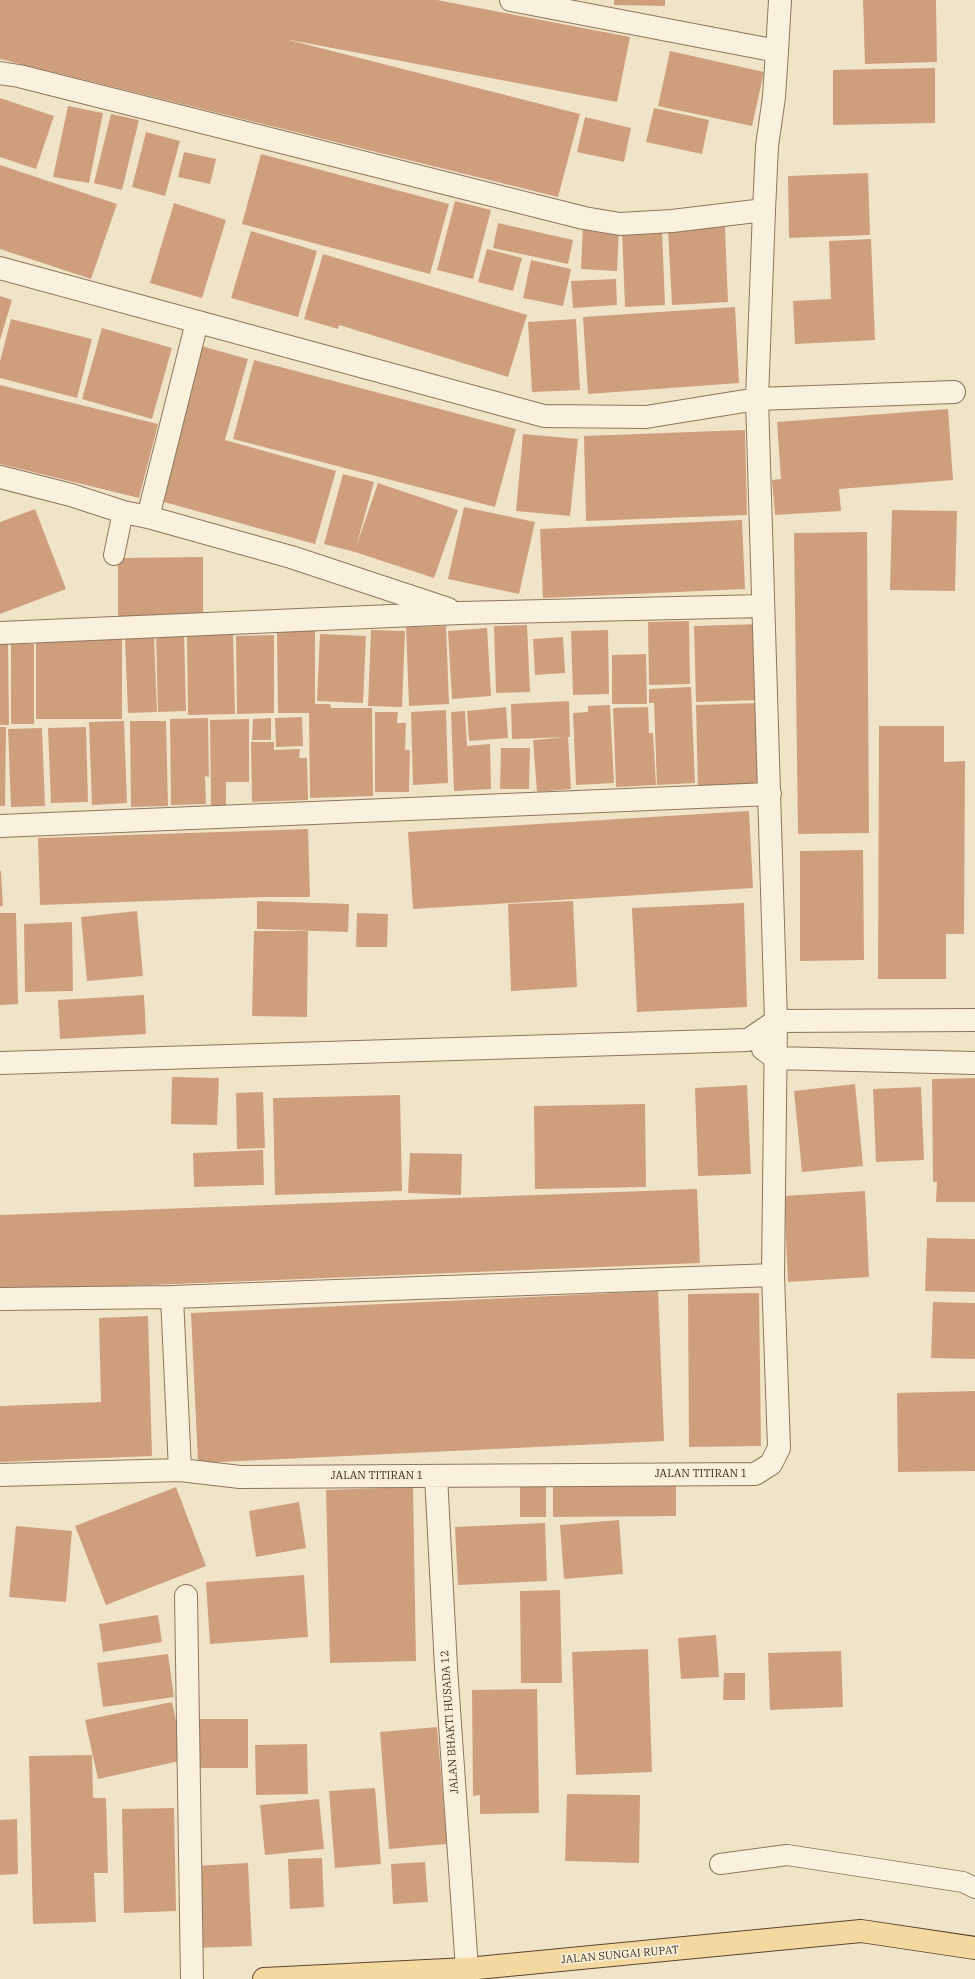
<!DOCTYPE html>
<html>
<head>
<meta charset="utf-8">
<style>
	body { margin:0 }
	canvas { display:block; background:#f0e4c8 }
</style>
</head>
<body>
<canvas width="975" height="1979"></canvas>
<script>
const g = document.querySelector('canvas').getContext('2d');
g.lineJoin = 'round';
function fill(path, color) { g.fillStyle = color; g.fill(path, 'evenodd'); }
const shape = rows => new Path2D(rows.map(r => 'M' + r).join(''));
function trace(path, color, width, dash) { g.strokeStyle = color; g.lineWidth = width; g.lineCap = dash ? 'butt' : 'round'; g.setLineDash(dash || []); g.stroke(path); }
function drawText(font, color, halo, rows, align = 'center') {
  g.font = font + ' "IBM Plex Serif",serif'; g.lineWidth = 3.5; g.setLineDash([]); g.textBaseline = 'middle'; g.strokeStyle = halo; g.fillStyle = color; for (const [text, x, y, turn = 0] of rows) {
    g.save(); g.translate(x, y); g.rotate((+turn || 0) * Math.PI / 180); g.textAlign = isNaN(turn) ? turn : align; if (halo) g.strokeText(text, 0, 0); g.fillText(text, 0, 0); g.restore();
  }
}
fill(shape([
	[0,0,437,0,630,37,617,102,285,39,580,114,558,197,0,59],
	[614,0,665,0,665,6,614,5],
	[863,0,936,0,937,62,865,64],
	[670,51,764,72,752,126,658,106],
	[935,68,935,123,833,125,833,70],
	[0,98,54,116,36,169,0,157],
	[68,106,103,113,89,183,53,177],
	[654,108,709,120,702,154,646,142],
	[111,114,139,120,122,190,94,183],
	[585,117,631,128,624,162,577,152],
	[146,132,180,141,165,196,132,187],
	[184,152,216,159,210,184,178,177],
	[261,154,449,204,430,274,242,224],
	[0,165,117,204,91,279,0,249],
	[868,173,870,235,789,238,788,176],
	[455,201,491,210,473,279,437,270],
	[174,203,226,220,202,298,150,283],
	[498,223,573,240,568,264,493,248],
	[583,226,619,228,617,271,581,269],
	[725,227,728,302,672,305,668,230],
	[662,230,665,305,625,307,622,231],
	[251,231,317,251,298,317,231,298],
	[871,239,875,340,795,344,793,301,831,299,829,241],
	[487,249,522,258,513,291,478,282],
	[323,254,527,315,508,377,339,325,338,329,304,319],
	[531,260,571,269,563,306,523,298],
	[616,279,617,305,573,308,571,281],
	[0,296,12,300,0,340],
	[735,307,739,383,588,394,583,317],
	[11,319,92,339,77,398,0,378,0,361],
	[576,319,580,390,532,392,528,322],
	[102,328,172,348,152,419,82,399],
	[201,346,248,359,225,440,336,471,315,544,157,500],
	[254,360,516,429,495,507,233,439],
	[0,385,158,424,139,498,0,464],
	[948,409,953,480,839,489,841,511,775,515,772,480,781,479,777,422],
	[745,430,747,515,586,521,584,436],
	[523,434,578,439,570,516,516,511],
	[343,474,374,482,356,547,378,483,458,510,434,578,355,552,324,544],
	[464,507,535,522,519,594,448,579],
	[35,509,66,589,0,614,0,522],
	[892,510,957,511,955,591,890,590],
	[742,520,745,589,543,598,540,529],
	[867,532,869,833,798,834,794,533],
	[203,557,203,617,118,619,118,558],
	[689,621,690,684,649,685,648,622],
	[760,624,761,700,696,702,694,626],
	[527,625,530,692,496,693,494,626],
	[446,626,449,704,409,706,406,627],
	[487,628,491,696,452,699,448,631],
	[277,630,315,631,315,704,330,704,331,708,372,708,373,796,310,798,309,713,278,713],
	[371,630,405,631,402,707,368,706],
	[608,630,609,694,573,695,571,631],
	[233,631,235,714,188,715,187,632],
	[184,632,186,711,158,712,156,633],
	[320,634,366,636,363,703,317,701],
	[36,635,122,635,122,719,36,719],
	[274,635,274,713,237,714,236,636],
	[154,636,157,712,128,713,125,638],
	[563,637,565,673,535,675,533,639],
	[0,642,8,642,9,725,0,725],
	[11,644,34,644,34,724,11,724],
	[646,654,647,704,612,704,612,655],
	[691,687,695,783,657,785,654,703,649,703,649,689],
	[569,701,570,737,512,739,511,704],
	[759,703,761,788,698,790,696,705],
	[610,705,614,783,576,785,573,713,588,712,588,706],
	[506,707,508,738,469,741,467,711],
	[648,707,649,733,653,733,656,785,616,787,613,708],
	[446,710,448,783,413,785,411,712],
	[465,711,467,746,490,744,491,789,454,791,451,712],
	[375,712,398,712,397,723,406,723,405,750,410,750,409,792,375,792],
	[302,717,303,746,276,747,275,718],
	[208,718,209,777,205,776,206,804,171,805,170,719],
	[271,718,271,740,252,740,253,719],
	[249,719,249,782,226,782,226,805,211,805,210,720],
	[124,721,127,803,92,805,89,722],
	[130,721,166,721,168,806,131,807],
	[879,726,944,726,944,762,965,761,964,934,946,934,946,979,878,979],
	[0,727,6,727,5,806,0,806],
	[86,727,88,802,51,803,48,728],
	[42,728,45,806,11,807,8,729],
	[568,737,571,789,537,792,533,740],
	[251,742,274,742,274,750,300,749,299,758,307,758,308,800,252,802],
	[501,748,530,748,529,789,500,789],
	[749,811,753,888,413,909,408,832],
	[308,829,310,897,265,897,40,905,38,838],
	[863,850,864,960,800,961,800,851],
	[0,871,1,871,3,906,0,906],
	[257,901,349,904,348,932,257,929],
	[573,901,577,987,511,991,508,904],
	[744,903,747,1007,637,1012,632,908],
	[137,911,143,976,87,981,81,917],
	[0,913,16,913,18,1004,0,1005],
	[357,913,388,914,387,947,356,947],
	[72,922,73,991,25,992,24,924],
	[254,931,308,931,307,1017,252,1016],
	[144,995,146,1034,60,1039,58,1000],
	[172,1077,219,1078,217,1125,171,1124],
	[975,1078,975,1202,936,1202,937,1182,933,1182,932,1079],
	[855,1084,863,1166,802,1172,794,1091],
	[747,1085,751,1174,698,1176,695,1088],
	[921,1087,924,1160,876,1162,873,1089],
	[263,1092,265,1148,237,1149,236,1093],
	[400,1095,402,1191,275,1195,273,1098],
	[645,1104,646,1187,535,1189,534,1106],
	[263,1150,264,1185,194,1187,193,1153],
	[410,1153,462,1154,461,1195,408,1193],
	[697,1189,700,1263,0,1291,0,1215],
	[865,1191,869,1277,788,1282,784,1196],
	[927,1238,975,1239,975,1292,925,1291],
	[658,1291,664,1441,198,1463,191,1313],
	[759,1293,761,1446,689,1447,688,1294],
	[933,1302,975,1303,975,1359,931,1358],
	[148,1316,152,1456,0,1462,0,1406,101,1402,99,1318],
	[975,1391,975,1471,898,1472,897,1393],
	[520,1481,546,1481,546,1517,520,1517],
	[676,1482,676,1516,553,1517,553,1483],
	[176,1487,206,1566,106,1605,75,1526],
	[413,1487,416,1661,330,1663,326,1490],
	[299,1502,306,1548,256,1557,249,1511],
	[619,1520,623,1574,564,1579,560,1525],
	[545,1523,547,1581,458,1585,455,1527],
	[16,1526,72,1531,66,1602,9,1597],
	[304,1575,308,1637,210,1644,206,1582],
	[560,1590,562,1683,521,1683,520,1591],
	[158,1615,162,1642,103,1652,99,1624],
	[716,1635,719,1677,681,1679,678,1638],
	[648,1649,652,1772,576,1775,572,1652],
	[841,1651,843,1707,770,1710,768,1653],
	[168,1654,174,1697,103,1707,97,1663],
	[724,1673,745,1673,745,1700,723,1700],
	[537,1689,539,1813,480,1814,480,1795,473,1796,472,1690],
	[172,1702,184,1760,98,1779,85,1720],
	[200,1719,248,1719,248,1768,200,1768],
	[437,1727,447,1844,389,1849,380,1732],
	[307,1744,308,1794,256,1795,255,1745],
	[92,1755,93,1798,106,1798,108,1873,94,1873,96,1922,33,1924,29,1756],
	[375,1788,381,1864,335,1868,329,1791],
	[567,1794,640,1795,639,1863,565,1861],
	[319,1799,324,1849,265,1855,260,1805],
	[174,1808,176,1911,124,1913,122,1809],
	[17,1819,18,1874,0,1875,0,1820],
	[322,1858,324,1907,290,1909,288,1859],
	[425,1862,428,1902,393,1904,391,1864],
	[248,1863,252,1946,196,1948,193,1866]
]), '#cf9f7d');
const lane = shape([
	[114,555,123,512],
	[720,1864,787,1855,963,1882,975,1888]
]);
const street = shape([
	[511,0,777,51,780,0],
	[0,73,19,76,584,218,620,224,672,221,764,210,757,399,776,1021,773,1275,779,1448,771,1464,755,1474,240,1477,180,1470,0,1475],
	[764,210,767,146,774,97,777,51],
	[0,268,544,416,646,417,757,399,954,392],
	[0,477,71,495,123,512,148,517,291,557,448,609],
	[148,517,197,322],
	[0,633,460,613,763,606],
	[0,826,770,794],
	[763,1049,775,1058,975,1063],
	[0,1063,748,1040,776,1021,975,1020],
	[172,1297,180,1470],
	[0,1299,172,1297,773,1275],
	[436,1476,446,1667,467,1969],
	[186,1596,192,1979]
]);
const primary = shape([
	[264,1979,467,1969,861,1931,975,1948]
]);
trace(lane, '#8d765c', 22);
trace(street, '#8d765c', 24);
trace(primary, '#5b4430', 24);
trace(lane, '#faf1dc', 20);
trace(street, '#faf1dc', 22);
trace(primary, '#f3d9a0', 22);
drawText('11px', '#3d2e20', '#f7eed8', [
	["JALAN TITIRAN 1",701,1474],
	["JALAN TITIRAN 1",377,1476],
	["JALAN BHAKTI HUSADA 12",450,1722,-94],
	["JALAN SUNGAI RUPAT",620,1955,-5]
]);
</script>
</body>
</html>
